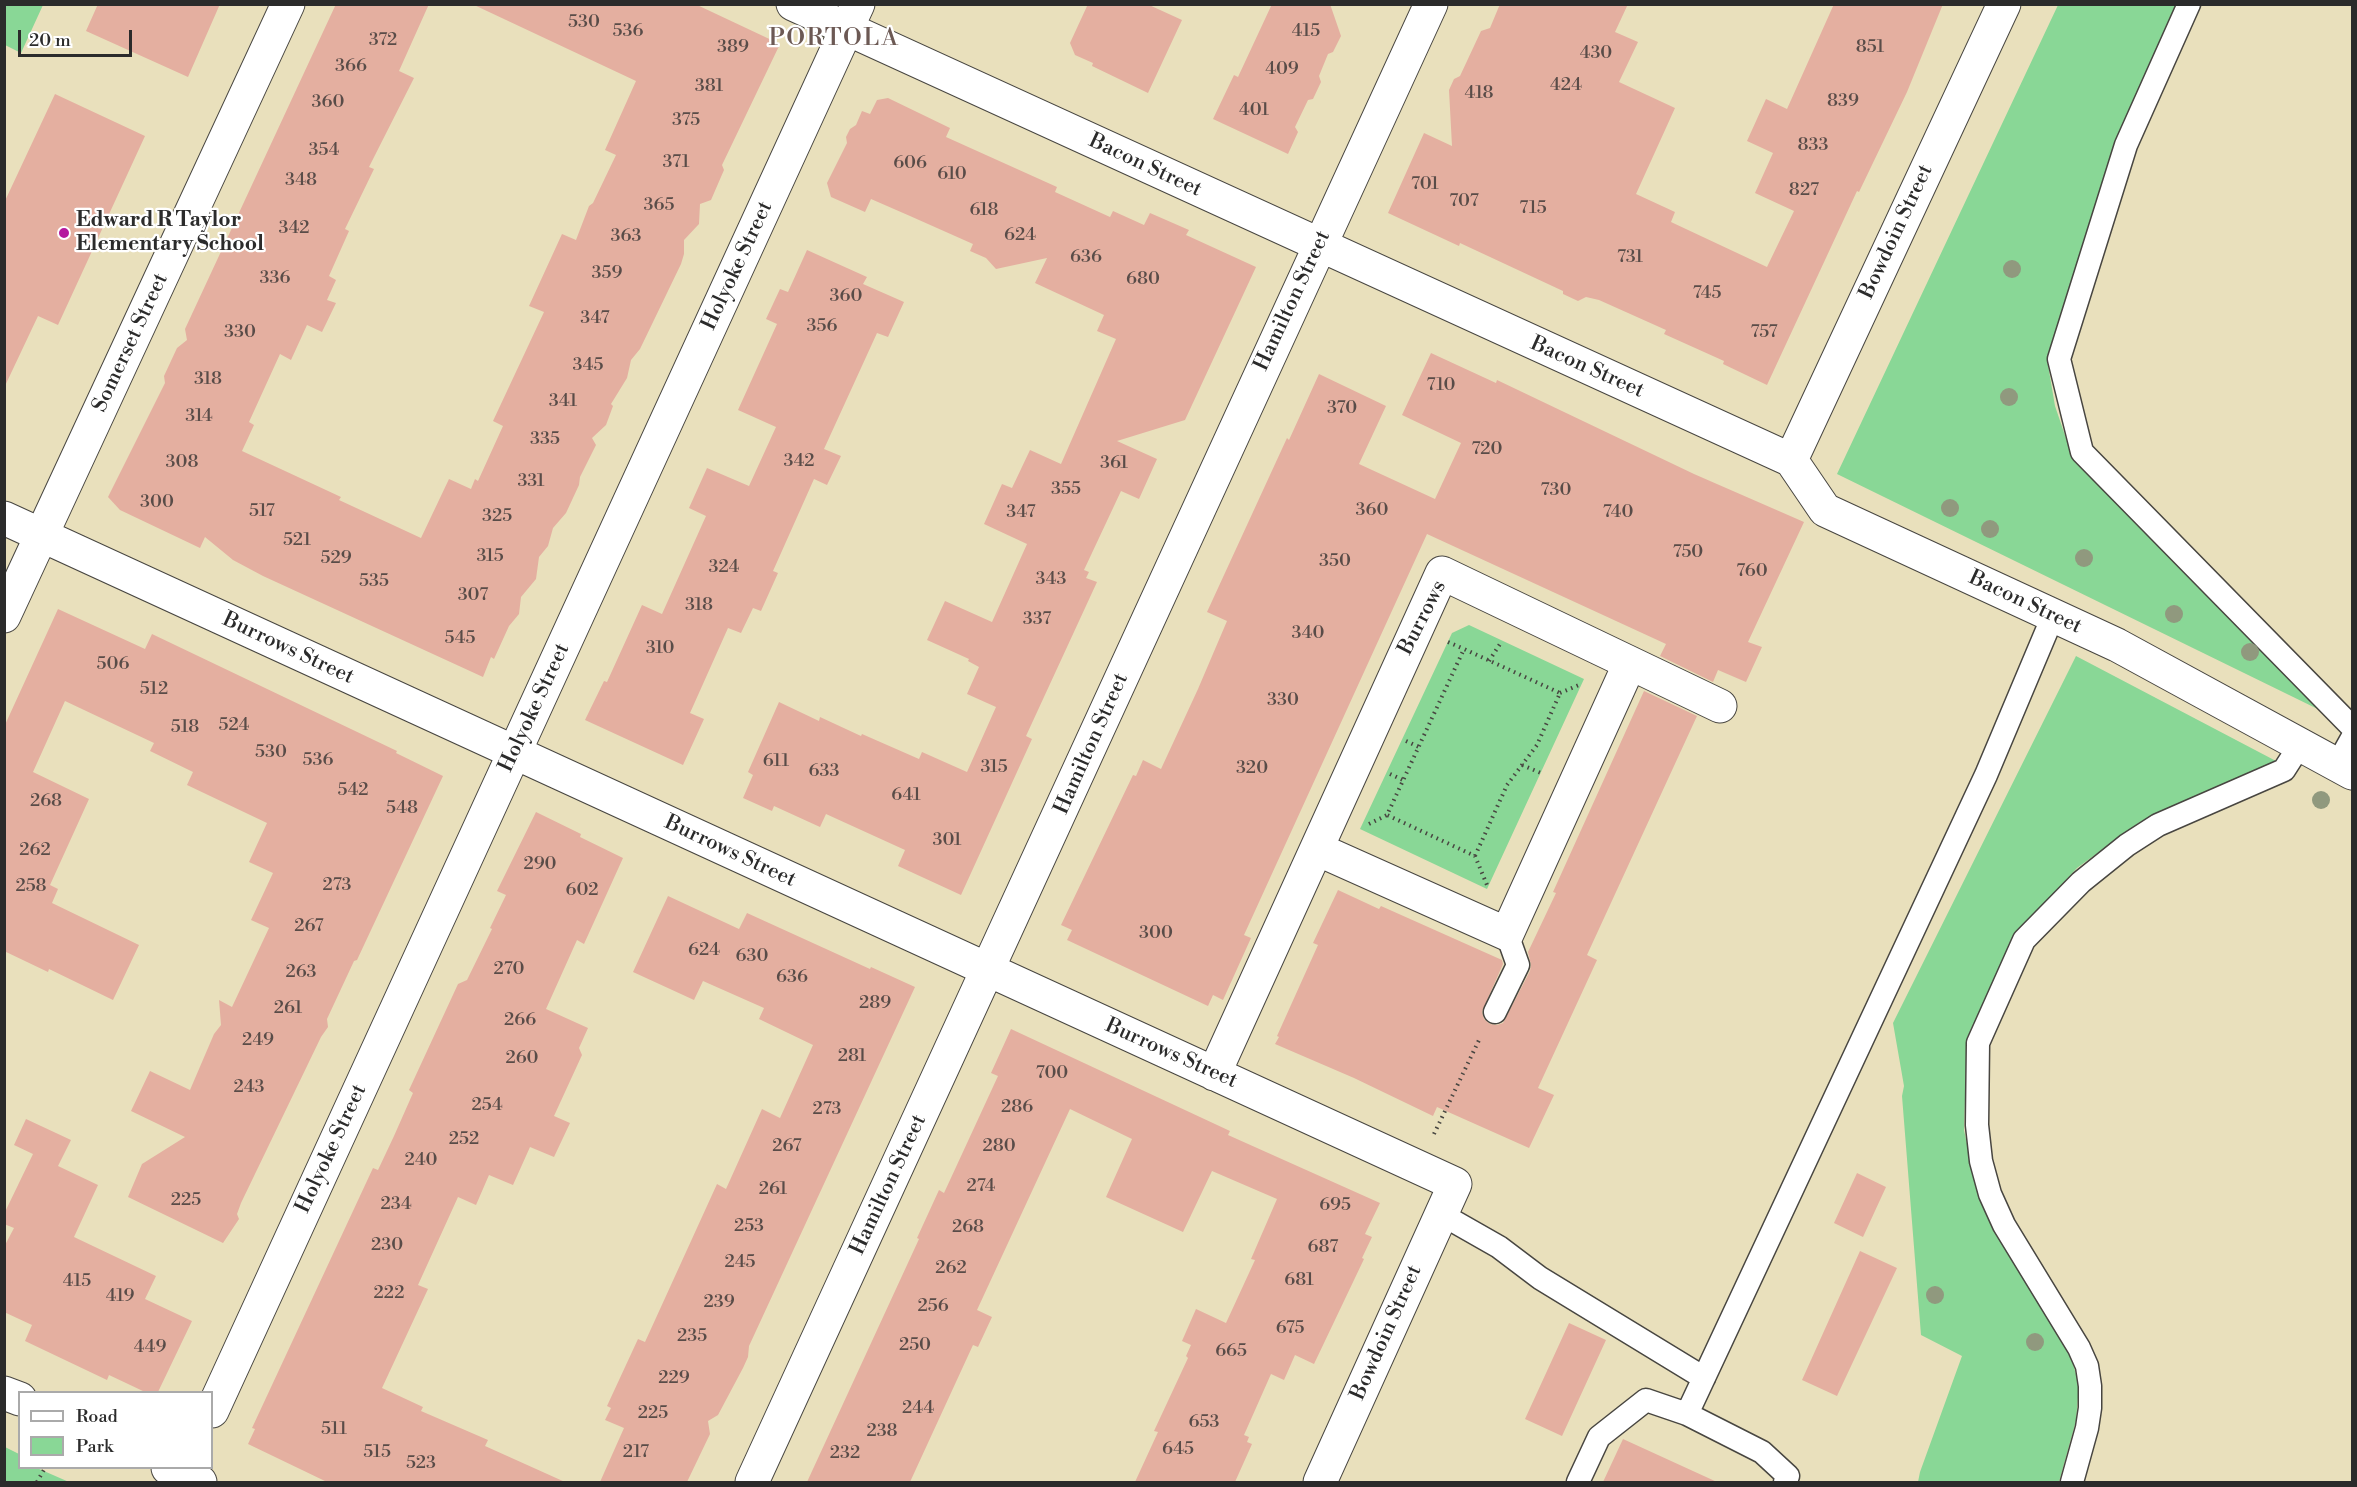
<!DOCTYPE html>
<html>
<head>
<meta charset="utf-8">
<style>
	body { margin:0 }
	#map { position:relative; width:2357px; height:1487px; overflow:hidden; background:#e9e0bc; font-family:"Libre Bodoni",serif }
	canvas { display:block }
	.frame { position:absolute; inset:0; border:6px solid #2b2b2b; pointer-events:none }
	.legend { position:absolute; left:18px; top:1391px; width:195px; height:78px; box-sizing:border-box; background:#fff; border:2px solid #aaa; margin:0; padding:8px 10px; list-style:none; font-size:18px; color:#2b2b2b }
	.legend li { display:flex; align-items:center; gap:12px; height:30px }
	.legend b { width:30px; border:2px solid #aaa }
	.scale { position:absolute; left:18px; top:30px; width:114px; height:27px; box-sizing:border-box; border:3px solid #2b2b2b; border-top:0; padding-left:8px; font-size:18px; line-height:21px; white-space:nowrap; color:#2b2b2b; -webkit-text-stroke:4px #fff; paint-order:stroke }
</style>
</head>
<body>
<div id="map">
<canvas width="2357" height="1487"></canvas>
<div class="frame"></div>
<ul class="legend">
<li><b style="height:8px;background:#fff"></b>Road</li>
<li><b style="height:16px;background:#89d796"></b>Park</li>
</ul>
<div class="scale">20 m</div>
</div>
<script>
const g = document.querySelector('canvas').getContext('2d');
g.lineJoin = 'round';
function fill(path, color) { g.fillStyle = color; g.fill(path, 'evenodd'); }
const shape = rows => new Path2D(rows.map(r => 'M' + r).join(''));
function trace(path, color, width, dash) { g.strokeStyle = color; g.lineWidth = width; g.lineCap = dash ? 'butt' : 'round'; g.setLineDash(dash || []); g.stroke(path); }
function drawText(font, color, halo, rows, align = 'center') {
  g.font = font + ' "Libre Bodoni",serif'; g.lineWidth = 4.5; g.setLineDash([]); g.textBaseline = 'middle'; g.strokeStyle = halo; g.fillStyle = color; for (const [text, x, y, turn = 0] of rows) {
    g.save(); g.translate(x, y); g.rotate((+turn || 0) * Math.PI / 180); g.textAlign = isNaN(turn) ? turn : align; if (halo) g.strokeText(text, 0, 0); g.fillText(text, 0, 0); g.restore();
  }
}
fill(shape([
	[5,4,43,5,21,53,5,45],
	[2058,5,2181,5,2047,359,2055,406,2070,450,2332,716,1837,474],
	[1469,625,1584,679,1487,889,1360,829,1452,633],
	[2076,656,2276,761,2140,822,2077,868,2015,935,1967,1038,1964,1130,1977,1191,2003,1245,2070,1353,2079,1385,2076,1421,2059,1482,1918,1482,1920,1472,1962,1356,1921,1335,1902,1096,1904,1086,1893,1023],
	[5,1447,19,1454,20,1468,37,1468,69,1482,5,1482]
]), '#89d796');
fill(shape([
	[98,4,220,4,188,77,86,31],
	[336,4,429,4,399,71,414,78,369,167,374,169,345,229,349,231,329,276,336,280,327,300,336,303,322,332,307,325,291,360,280,354,249,422,254,425,242,451,341,497,339,500,421,538,449,479,471,489,475,479,478,481,503,426,493,421,544,312,529,306,562,234,576,240,589,206,593,203,616,155,605,150,636,81,472,4,695,4,780,44,722,165,724,170,711,200,700,204,699,224,684,240,684,254,681,264,640,349,631,360,627,378,611,404,613,406,606,425,592,438,596,445,580,477,579,485,566,513,553,528,548,546,539,557,536,579,521,597,519,614,509,626,494,659,491,657,483,677,263,576,233,560,205,537,200,548,120,510,108,497,165,383,164,376,177,348,187,340,185,329],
	[1088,4,1147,4,1182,20,1148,93,1092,66,1093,63,1075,55,1070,43],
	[1272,4,1330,4,1341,36,1333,52,1328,54,1319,76,1321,82,1313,99,1308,100,1295,127,1298,132,1288,154,1213,119,1234,75,1238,77],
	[1500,4,1628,4,1615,32,1638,42,1619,82,1675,108,1636,194,1675,212,1671,222,1767,267,1794,211,1755,193,1773,153,1747,141,1766,99,1787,109,1834,4,1943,4,1907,92,1859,192,1857,191,1767,385,1723,364,1724,361,1664,334,1666,330,1599,300,1586,297,1578,301,1563,294,1563,291,1460,243,1459,246,1388,213,1424,133,1452,146,1449,90,1454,79,1460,76,1481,31,1490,28],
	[55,94,145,136,58,325,38,316,4,388,4,203],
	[888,98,950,128,946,137,1057,187,1055,192,1110,217,1113,211,1144,225,1150,213,1189,230,1186,235,1256,267,1185,420,1117,441,1157,459,1139,499,1121,491,1084,570,1089,572,1086,578,1097,582,1026,736,1032,739,961,895,898,866,905,850,826,814,820,827,774,806,772,811,743,798,753,775,748,772,779,702,819,721,820,717,861,736,862,734,919,759,922,752,967,772,996,707,967,694,979,667,968,661,969,659,927,640,945,601,992,622,1027,544,984,524,1002,484,1012,488,1030,450,1061,464,1116,339,1097,331,1104,315,1035,283,1047,258,996,269,986,258,970,251,973,244,910,216,871,199,865,212,831,197,827,183,847,143,846,137,850,129,856,125,862,111,870,114,877,100],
	[807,250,867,277,863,284,904,302,888,337,877,333,824,449,841,456,827,485,814,479,773,571,778,573,761,611,753,608,741,633,728,628,690,713,704,719,683,765,585,720,604,681,607,682,642,605,662,614,706,516,689,508,707,468,749,486,776,427,738,410,777,324,766,319,780,289,788,292],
	[1431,353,1496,383,1497,380,1694,474,1804,522,1748,642,1762,647,1746,682,1718,670,1713,682,1660,656,1666,644,1427,534,1244,935,1251,938,1223,1000,1213,995,1208,1006,1067,940,1072,930,1061,925,1133,775,1136,776,1143,760,1161,769,1198,689,1227,621,1207,612,1287,438,1289,440,1319,374,1386,406,1359,464,1435,499,1461,443,1402,415],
	[58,609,145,649,152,634,397,751,396,753,443,776,357,960,354,961,327,1019,328,1027,321,1037,241,1203,237,1214,239,1219,223,1243,128,1197,142,1164,185,1137,131,1111,150,1071,190,1090,214,1034,221,1025,219,1000,232,1007,269,928,251,920,273,873,249,862,267,823,187,785,193,772,150,751,154,743,65,701,33,772,89,799,50,885,58,889,52,903,139,945,113,1000,49,969,48,972,4,951,4,727],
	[1644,691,1697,716,1587,955,1597,960,1538,1088,1554,1095,1529,1148,1437,1107,1433,1116,1354,1078,1275,1044,1279,1037,1277,1036,1318,945,1313,943,1338,890,1379,909,1381,906,1502,960,1503,964,1482,1012,1484,1019,1490,1024,1497,1025,1503,1023,1530,971,1531,965,1528,952,1556,893,1553,892],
	[536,812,581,834,580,837,623,858,584,944,577,940,546,1009,588,1028,579,1048,582,1055,554,1116,570,1123,554,1157,530,1147,513,1185,489,1175,476,1205,458,1197,418,1285,428,1289,382,1388,423,1407,421,1411,488,1440,485,1446,565,1482,327,1482,248,1444,255,1429,252,1428,373,1168,378,1170,394,1136,413,1093,409,1090,458,984,467,980,492,929,490,928,506,895,497,891],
	[668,896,739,929,747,913,870,969,871,967,915,987,749,1346,748,1357,743,1368,718,1415,708,1421,710,1434,687,1482,600,1482,624,1428,605,1420,611,1408,607,1406,638,1339,645,1342,717,1184,726,1189,762,1109,780,1118,813,1045,759,1019,764,1008,703,981,694,1000,633,972],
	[1011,1029,1230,1131,1228,1135,1380,1203,1365,1234,1372,1237,1362,1258,1364,1259,1314,1364,1295,1355,1284,1380,1271,1374,1244,1435,1249,1437,1247,1442,1252,1444,1235,1482,1135,1482,1158,1432,1154,1431,1188,1358,1186,1356,1191,1345,1182,1341,1196,1309,1226,1323,1255,1260,1251,1259,1277,1199,1212,1171,1183,1232,1106,1197,1132,1139,1070,1109,977,1310,992,1317,978,1347,973,1345,910,1482,807,1482,919,1239,917,1238,939,1190,944,1193,998,1076,991,1073],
	[26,1119,71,1140,58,1166,98,1185,74,1237,156,1276,145,1299,192,1321,158,1392,145,1392,109,1375,107,1380,25,1341,32,1325,4,1312,4,1247,14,1228,4,1224,4,1214,33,1154,14,1145],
	[1857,1173,1886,1187,1863,1237,1834,1223],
	[1860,1251,1897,1268,1837,1396,1802,1380],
	[1569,1323,1606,1340,1562,1436,1525,1419],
	[1623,1439,1717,1482,1603,1482]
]), '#e4afa0');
const service = shape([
	[2189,4,2126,145,2059,359,2082,452,2352,727],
	[2337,765,2352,738],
	[1495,1012,1518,965,1507,934],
	[1441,1214,1499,1247,1540,1278,1704,1378],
	[1687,1414,1986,775,2053,616],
	[1578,1482,1599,1437,1646,1400,1687,1414,1762,1452,1788,1476,1785,1482],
	[2072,1482,2087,1428,2090,1408,2090,1386,2087,1366,2079,1348,2004,1225,1990,1194,1981,1161,1977,1125,1978,1043,2024,940,2081,882,2127,845,2158,825,2284,770,2300,745]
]);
const minor = shape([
	[793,4,1791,460,1825,510,2117,645,2352,773],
	[1791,460,2004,4],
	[4,518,1455,1184,1320,1482],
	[4,616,288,4],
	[1317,849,1507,934,1630,663],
	[1214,1074,1442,573,1720,706],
	[4,1393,20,1399],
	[212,1411,858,4],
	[168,1468,200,1482],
	[752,1482,1431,4]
]);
trace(service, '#484641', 25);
trace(minor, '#484641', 35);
trace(shape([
	[1448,642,1464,649],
	[1489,661,1502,641],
	[1560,693,1579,685],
	[1406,741,1419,747],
	[1522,765,1541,773],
	[1390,774,1403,780],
	[1369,824,1387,815],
	[1475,856,1507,785,1537,745,1560,693,1464,649,1387,815,1475,856,1487,885],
	[1434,1134,1480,1038],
	[37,1482,45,1468]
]), '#484641', 4, [1.5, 4.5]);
trace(service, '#fff', 22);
trace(minor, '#fff', 33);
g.fillStyle = '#90997e';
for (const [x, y] of [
	[2012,269],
	[2009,397],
	[1950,508],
	[1990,529],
	[2084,558],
	[2174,614],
	[2250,652],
	[2321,800],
	[1935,1295],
	[2035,1342]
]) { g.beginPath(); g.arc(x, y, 9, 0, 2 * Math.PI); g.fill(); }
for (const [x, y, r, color] of [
	[64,233,6,"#b5179e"]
]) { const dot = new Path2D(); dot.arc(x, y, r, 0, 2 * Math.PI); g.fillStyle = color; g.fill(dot); trace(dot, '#fff', 2); }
drawText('18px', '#594c48', null, [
	["530",584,23],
	["536",628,32],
	["415",1306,32],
	["372",383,41],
	["389",733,48],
	["851",1870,48],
	["430",1596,54],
	["366",351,67],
	["409",1282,70],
	["424",1566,86],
	["381",709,87],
	["418",1479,94],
	["839",1843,102],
	["360",328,103],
	["401",1254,111],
	["375",686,121],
	["833",1813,146],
	["354",324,151],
	["371",676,163],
	["606",910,164],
	["610",952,175],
	["348",301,181],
	["701",1425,185],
	["827",1804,191],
	["707",1464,202],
	["365",659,206],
	["715",1533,209],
	["618",984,211],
	["342",294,229],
	["624",1020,236],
	["363",626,237],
	["636",1086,258],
	["731",1630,258],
	["359",607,274],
	["336",275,279],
	["680",1143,280],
	["745",1707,294],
	["360",846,297],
	["347",595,319],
	["356",822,327],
	["330",240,333],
	["757",1764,333],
	["345",588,366],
	["318",208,380],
	["710",1441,386],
	["341",563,402],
	["370",1342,409],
	["314",199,417],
	["335",545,440],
	["720",1487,450],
	["342",799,462],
	["308",182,463],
	["361",1114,464],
	["331",531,482],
	["355",1066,490],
	["730",1556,491],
	["300",157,503],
	["360",1372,511],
	["517",262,512],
	["347",1021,513],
	["740",1618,513],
	["325",497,517],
	["521",297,541],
	["750",1688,553],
	["315",490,557],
	["529",336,559],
	["350",1335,562],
	["324",724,568],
	["760",1752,572],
	["343",1051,580],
	["535",374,582],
	["307",473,596],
	["318",699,606],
	["337",1037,620],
	["340",1308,634],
	["545",460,639],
	["310",660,649],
	["506",113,665],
	["512",154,690],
	["330",1283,701],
	["524",234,726],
	["518",185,728],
	["530",271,753],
	["536",318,761],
	["611",776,762],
	["315",994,768],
	["320",1252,769],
	["633",824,772],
	["542",353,791],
	["641",906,796],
	["268",46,802],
	["548",402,809],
	["301",947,841],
	["262",35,851],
	["290",540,865],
	["273",337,886],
	["258",31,887],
	["602",582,891],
	["267",309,927],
	["300",1156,934],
	["624",704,951],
	["630",752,957],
	["270",509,970],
	["263",301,973],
	["636",792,978],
	["289",875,1004],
	["261",288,1009],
	["266",520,1021],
	["249",258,1041],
	["281",852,1057],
	["260",522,1059],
	["700",1052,1074],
	["243",249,1088],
	["254",487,1106],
	["286",1017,1108],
	["273",827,1110],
	["252",464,1140],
	["267",787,1147],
	["280",999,1147],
	["240",421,1161],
	["274",981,1187],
	["261",773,1190],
	["225",186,1201],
	["234",396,1205],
	["695",1335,1206],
	["253",749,1227],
	["268",968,1228],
	["230",387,1246],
	["687",1323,1248],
	["245",740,1263],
	["262",951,1269],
	["681",1299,1281],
	["415",77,1282],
	["222",389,1294],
	["419",120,1297],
	["239",719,1303],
	["256",933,1307],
	["675",1290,1329],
	["235",692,1337],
	["250",915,1346],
	["449",150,1348],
	["665",1231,1352],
	["229",674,1379],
	["244",918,1409],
	["225",653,1414],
	["653",1204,1423],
	["511",334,1430],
	["238",882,1432],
	["645",1178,1450],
	["515",377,1453],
	["217",636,1453],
	["232",845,1454],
	["523",421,1464]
]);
drawText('21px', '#2b2b2b', '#fff', [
	["Bacon Street",1145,166,25],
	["Bowdoin Street",1897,232,-65],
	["Holyoke Street",738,266,-65],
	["Hamilton Street",1293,301,-65],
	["Somerset Street",131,343,-65],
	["Bacon Street",1587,368,24],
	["Bacon Street",2025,603,25],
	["Burrows",1423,618,-63],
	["Burrows Street",288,649,25],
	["Holyoke Street",535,708,-65],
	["Hamilton Street",1092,744,-66],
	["Burrows Street",730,852,25],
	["Burrows Street",1171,1054,24],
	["Holyoke Street",332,1149,-65],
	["Hamilton Street",889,1185,-65],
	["Bowdoin Street",1387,1333,-66]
]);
drawText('bold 21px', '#2b2b2b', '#fff', [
	["Edward R Taylor",76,221],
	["Elementary School",76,245]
], 'left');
g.letterSpacing = '1.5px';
drawText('24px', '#6c5954', '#fff', [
	["PORTOLA",834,39]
]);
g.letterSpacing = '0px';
</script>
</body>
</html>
